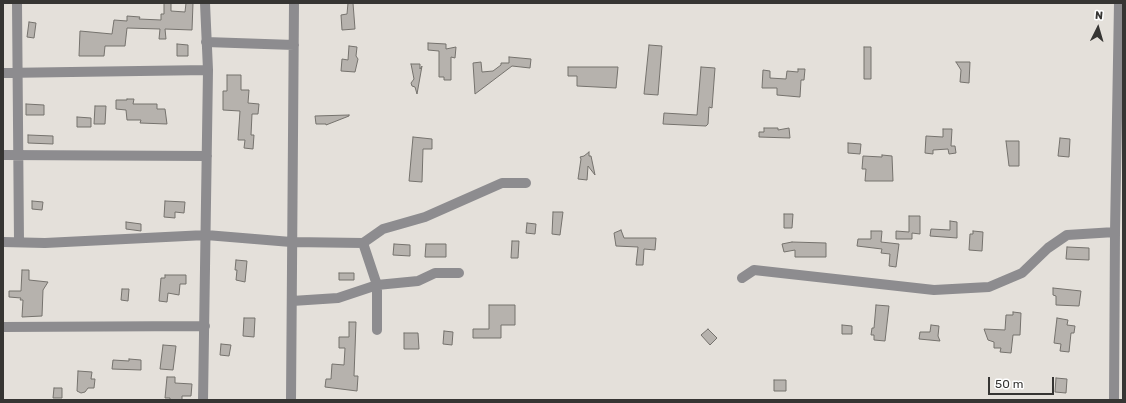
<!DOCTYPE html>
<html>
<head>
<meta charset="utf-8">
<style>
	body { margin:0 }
	#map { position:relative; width:1126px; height:403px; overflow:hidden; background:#e4e0da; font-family:Rubik,sans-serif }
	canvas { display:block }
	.frame { position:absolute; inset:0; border:4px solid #363533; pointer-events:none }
	.north { position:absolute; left:1078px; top:8px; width:40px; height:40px; -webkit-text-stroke:3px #fff; paint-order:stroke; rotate:5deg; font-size:11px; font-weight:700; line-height:16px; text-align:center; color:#363533 }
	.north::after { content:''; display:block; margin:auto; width:14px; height:18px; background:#363533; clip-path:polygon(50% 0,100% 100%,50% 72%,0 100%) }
	.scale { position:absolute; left:988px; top:377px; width:66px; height:18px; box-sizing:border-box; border:2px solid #363533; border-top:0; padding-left:5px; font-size:12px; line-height:14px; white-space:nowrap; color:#363533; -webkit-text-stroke:3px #fff; paint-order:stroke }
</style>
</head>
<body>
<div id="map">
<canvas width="1126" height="403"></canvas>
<div class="frame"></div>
<div class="north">N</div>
<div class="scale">50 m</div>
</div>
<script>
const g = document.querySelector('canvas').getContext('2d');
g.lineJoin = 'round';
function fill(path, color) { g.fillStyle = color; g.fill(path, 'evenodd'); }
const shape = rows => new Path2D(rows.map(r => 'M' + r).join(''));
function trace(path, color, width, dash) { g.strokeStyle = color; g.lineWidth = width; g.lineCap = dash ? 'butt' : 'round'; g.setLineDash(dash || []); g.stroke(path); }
const building = shape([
	[164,3,171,3,171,11,185,12,186,3,193,3,192,30,165,29,166,39,159,39,160,29,127,28,125,46,105,46,104,56,79,56,80,31,112,34,114,20,127,21,127,16,140,17,139,19,161,20,161,14,164,14,164,3],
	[348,3,353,3,355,29,342,30,341,15,347,14,348,3],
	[29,22,36,23,34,38,27,37,29,22],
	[428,43,446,44,446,49,456,47,455,58,451,57,451,80,444,80,444,77,439,77,439,51,428,50,428,43],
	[177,44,188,45,188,56,177,56,177,44],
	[649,45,662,46,658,95,644,94,649,45],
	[349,46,357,47,356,56,358,59,355,72,341,71,342,59,348,60,349,46],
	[864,47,871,47,871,79,864,79,864,47],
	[509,57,531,59,530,68,512,66,475,94,473,63,481,62,482,72,493,71,501,65,501,63,509,63,509,57],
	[956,62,970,62,969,83,960,82,961,70,956,62],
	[411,64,420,64,420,69,422,66,417,94,415,87,412,86,411,83,414,79,411,64],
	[568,67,618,67,616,88,577,86,577,76,568,76,568,67],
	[701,67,715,68,712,108,709,107,708,124,706,126,663,124,664,113,697,115,701,67],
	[798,69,805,69,804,80,801,80,800,97,777,95,777,88,762,88,763,70,770,71,770,78,786,79,787,71,798,72,798,69],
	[227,75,241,75,241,90,249,90,248,103,259,104,258,114,252,114,251,135,254,135,253,149,244,148,245,140,238,140,240,111,223,110,223,91,227,91,227,75],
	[127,99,134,99,133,104,157,104,157,109,165,109,167,124,140,123,141,120,127,120,126,110,116,109,116,100,127,100,127,99],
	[26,104,44,105,44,115,26,115,26,104],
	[95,106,106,106,105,124,94,124,95,106],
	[349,115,349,116,326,125,326,124,316,124,315,116,349,115],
	[77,117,91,118,91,127,77,127,77,117],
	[764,128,778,128,778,130,789,128,790,138,759,137,759,132,764,132,764,128],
	[943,129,952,129,951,146,955,146,956,153,949,154,948,149,933,150,933,154,925,153,926,136,943,137,943,129],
	[28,135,53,136,53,144,28,143,28,135],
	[413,137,432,139,432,149,423,149,422,182,409,181,413,137],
	[1060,138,1070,139,1069,157,1058,156,1060,138],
	[1006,141,1019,141,1019,166,1009,166,1006,141],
	[848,143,861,144,860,154,848,153,848,143],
	[589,152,589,156,591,156,595,175,588,166,587,180,578,179,581,159,580,157,584,156,589,152],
	[882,155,892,156,893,181,865,181,866,169,862,169,863,156,882,157,882,155],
	[32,201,43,202,42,210,32,209,32,201],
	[165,201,185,202,184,213,175,212,175,218,164,217,165,201],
	[553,212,563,212,560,235,552,234,553,212],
	[784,214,793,214,792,228,784,228,784,214],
	[909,216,920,216,920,234,912,233,912,239,896,239,896,231,909,232,909,216],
	[950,221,957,222,957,238,930,236,931,229,950,230,950,221],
	[126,222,141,224,141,231,126,229,126,222],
	[527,223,536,224,535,234,526,233,527,223],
	[621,230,624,238,656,238,655,250,644,249,643,265,636,265,638,247,616,246,614,233,621,230],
	[871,231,882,231,881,242,899,244,896,267,889,266,890,254,881,253,882,249,857,246,858,239,871,239,871,231],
	[973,231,983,232,982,251,969,250,970,234,973,234,973,231],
	[512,241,519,241,518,258,511,258,512,241],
	[792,242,826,243,826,257,795,257,795,250,784,252,782,244,792,242],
	[394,244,410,245,410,256,393,255,394,244],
	[426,244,446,244,446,257,425,257,426,244],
	[1067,247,1089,248,1089,260,1066,259,1067,247],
	[236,260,247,261,245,282,236,280,237,270,235,270,236,260],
	[22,270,29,270,29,280,48,282,43,290,42,316,22,317,23,300,20,300,21,298,9,297,9,291,21,291,22,270],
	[339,273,354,273,354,280,339,280,339,273],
	[165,275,186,275,186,284,180,284,179,295,168,293,167,302,159,301,161,278,165,278,165,275],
	[1053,288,1081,291,1079,306,1056,305,1056,296,1053,295,1053,288],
	[122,289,129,289,128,301,121,300,122,289],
	[489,305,515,305,515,325,501,325,501,338,473,338,473,329,489,329,489,305],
	[876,305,889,306,885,341,874,340,874,335,871,335,872,328,874,328,876,305],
	[1013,312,1021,313,1020,335,1013,335,1011,353,1000,352,1001,348,994,348,994,342,988,340,984,329,1005,330,1006,315,1013,315,1013,312],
	[244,318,255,318,254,337,243,336,244,318],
	[1057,318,1068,320,1067,325,1075,326,1074,333,1071,333,1069,352,1060,351,1061,344,1054,343,1057,318],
	[349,322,356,322,354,376,358,376,357,391,325,387,326,379,331,379,332,364,344,365,345,348,339,348,339,337,349,337,349,322],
	[842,325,852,326,852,334,842,334,842,325],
	[931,325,939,326,938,336,940,341,919,339,920,332,930,332,931,325],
	[708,329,717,338,710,345,701,335,708,329],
	[444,331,453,332,452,345,443,344,444,331],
	[404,333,418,333,419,349,404,349,404,333],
	[221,344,231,345,229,356,220,355,221,344],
	[163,345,176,346,173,370,160,369,163,345],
	[129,359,141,360,141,370,112,369,113,360,129,361,129,359],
	[78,371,92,372,91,379,95,379,94,388,88,388,85,392,81,393,77,391,78,371],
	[167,377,175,377,175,383,192,384,191,396,182,396,182,400,170,400,170,398,165,398,167,377],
	[1056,378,1067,379,1066,393,1055,392,1056,378],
	[774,380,786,380,786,391,774,391,774,380],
	[54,388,62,388,62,398,53,398,54,388]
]);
fill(building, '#b6b2ad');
trace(building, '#75726d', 1);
trace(shape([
	[17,3,19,242],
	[206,42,294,45],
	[3,73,208,70],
	[3,155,207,156],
	[3,242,45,243,206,235,291,242,363,243],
	[742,278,754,270,934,290,989,287,1022,273,1048,248,1067,235,1115,232],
	[292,301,338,298,377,285,418,281,435,273,459,273],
	[3,327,205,326],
	[377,330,377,285,363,243,383,229,425,217,502,183,526,183],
	[203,400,208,70,205,3],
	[291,400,294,3],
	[1114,400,1115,232,1119,3]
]), '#8d8c8f', 10);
</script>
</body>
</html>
